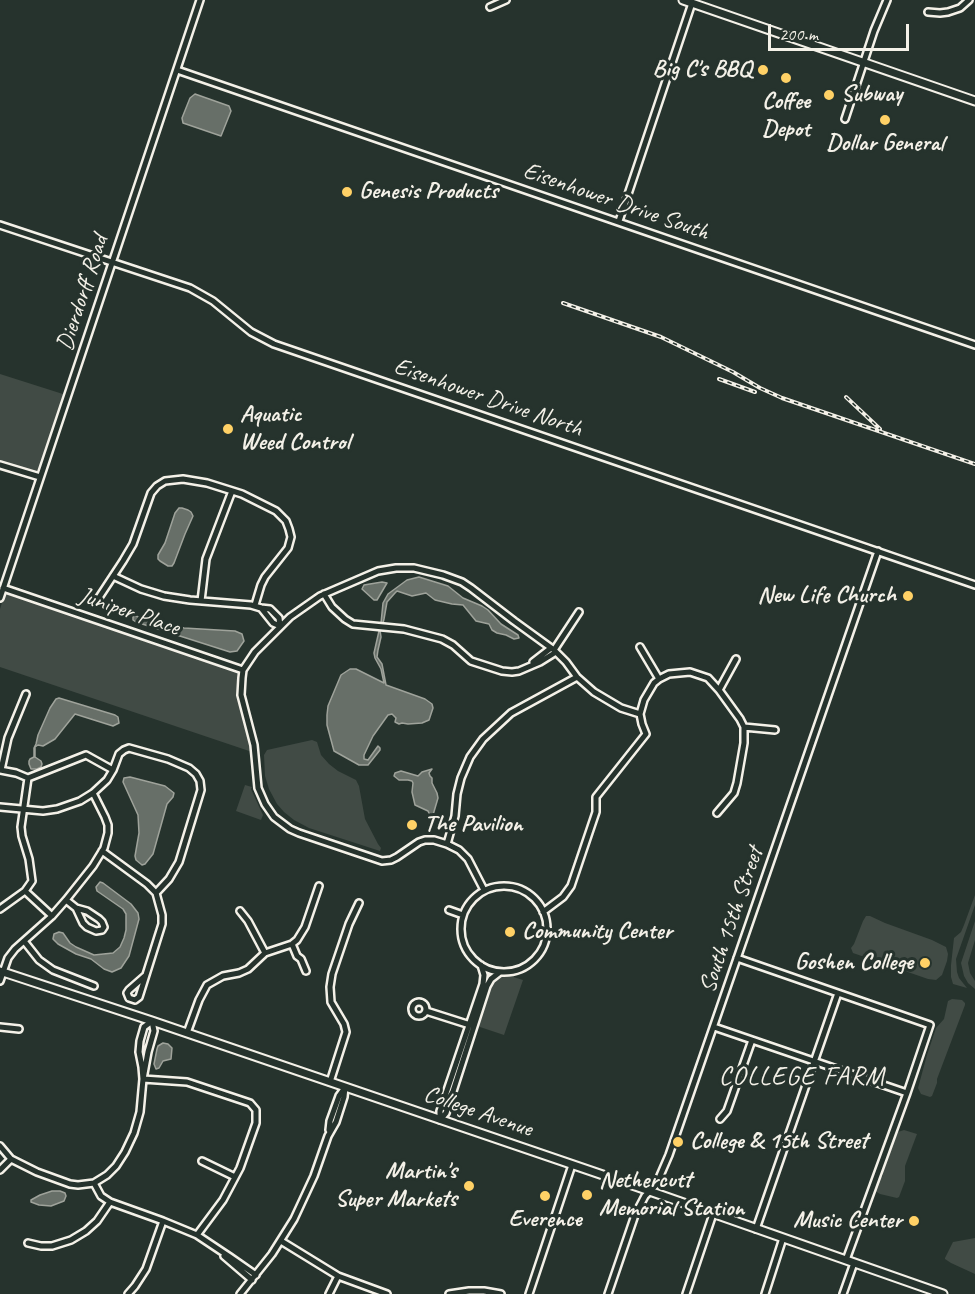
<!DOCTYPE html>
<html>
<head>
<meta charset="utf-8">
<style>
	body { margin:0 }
	#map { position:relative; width:975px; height:1294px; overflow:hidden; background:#26332d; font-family:Caveat,sans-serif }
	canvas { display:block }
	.scale { position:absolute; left:768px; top:24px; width:141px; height:27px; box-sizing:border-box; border:3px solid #f4f1e8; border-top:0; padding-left:8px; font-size:18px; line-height:21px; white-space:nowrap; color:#f4f1e8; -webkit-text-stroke:4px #26332d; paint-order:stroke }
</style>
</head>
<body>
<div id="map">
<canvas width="975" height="1294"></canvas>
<div class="scale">200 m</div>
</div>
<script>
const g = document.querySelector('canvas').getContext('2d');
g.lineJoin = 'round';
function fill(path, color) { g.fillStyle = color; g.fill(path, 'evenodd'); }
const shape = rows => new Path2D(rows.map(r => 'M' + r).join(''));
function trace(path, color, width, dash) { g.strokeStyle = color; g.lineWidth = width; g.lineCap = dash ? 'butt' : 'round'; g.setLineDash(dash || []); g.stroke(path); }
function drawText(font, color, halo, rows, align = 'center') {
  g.font = font + ' Caveat,sans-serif'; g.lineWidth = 6; g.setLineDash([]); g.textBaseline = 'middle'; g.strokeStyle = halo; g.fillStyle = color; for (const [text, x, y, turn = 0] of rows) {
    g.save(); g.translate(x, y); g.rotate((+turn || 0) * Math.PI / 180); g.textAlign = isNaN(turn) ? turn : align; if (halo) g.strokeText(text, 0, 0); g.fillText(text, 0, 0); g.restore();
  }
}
fill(shape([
	[0,374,66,395,40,469,36,472,0,461],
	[5,593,234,670,238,673,241,685,255,753,0,667,0,609],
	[312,740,317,742,321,755,329,764,338,771,356,780,359,786,365,819,378,844,381,848,380,851,309,828,294,820,284,812,277,804,269,789,265,776,264,755,267,750],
	[245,785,252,787,251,789,263,815,261,820,236,811],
	[975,895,975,905,956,959,957,972,959,978,967,988,953,984,951,977,951,965,954,938,961,932,964,925],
	[866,916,870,916,885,923,932,940,946,947,948,954,947,961,942,975,936,980,928,979,853,953,851,948,854,944,863,921],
	[975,921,975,940,968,963,970,973,975,981,975,989,968,983,964,976,961,963],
	[504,974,523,980,504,1035,480,1027,478,1025,493,983,497,976],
	[952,999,962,1000,965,1003,965,1005,937,1079,937,1083,932,1096,930,1097,921,1094,918,1088,927,1055,936,1028,944,1019,948,1001],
	[904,1130,917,1134,905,1166,905,1181,899,1197,897,1198,880,1194,875,1191,875,1189,880,1178,883,1176,882,1170,898,1132],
	[975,1238,975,1274,951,1263,945,1259,945,1258,953,1242]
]), '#414b45');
const water = shape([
	[195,94,229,106,231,111,221,136,183,123,182,118,190,98,195,94],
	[179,508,182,508,188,510,191,512,193,516,185,534,174,563,172,566,168,566,160,561,158,559,158,555,165,543,175,513,179,508],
	[419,577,448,586,463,598,482,606,488,610,501,624,518,635,519,638,514,639,506,635,497,633,492,630,489,624,476,621,463,605,452,604,435,600,426,593,412,596,397,591,395,593,387,602,384,619,383,623,381,623,383,603,388,594,407,580,419,577],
	[382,582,387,583,377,600,374,600,362,589,364,585,382,582],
	[135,616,184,628,235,631,242,634,244,641,237,651,230,652,136,622,133,620,133,617,135,616],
	[380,630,381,637,378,650,377,657,382,664,386,685,425,699,432,704,433,708,429,720,422,723,408,724,402,723,399,724,395,722,396,718,392,714,388,715,373,736,364,755,364,759,368,760,378,746,380,748,380,750,368,765,359,765,334,751,327,725,327,715,328,706,341,675,350,669,356,669,384,683,381,669,375,658,374,653,379,631,380,630],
	[59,698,115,715,118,717,119,723,113,726,75,714,55,739,43,746,38,745,35,747,35,757,41,761,42,764,41,767,37,769,31,769,29,764,29,761,30,759,34,757,34,748,36,744,38,735,50,708,56,699,59,698],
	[432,769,429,773,430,776,432,778,432,783,437,793,438,798,433,815,436,819,436,821,432,820,428,811,415,805,412,792,413,783,412,781,408,780,399,780,394,776,395,773,401,771,418,776,422,772,432,769],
	[130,777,165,786,174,793,173,797,167,804,153,854,145,864,142,865,136,860,135,856,139,833,138,815,123,782,124,778,130,777],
	[100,882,103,883,131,904,138,913,139,919,129,956,121,968,112,972,104,969,91,959,76,954,58,944,53,939,54,934,59,932,63,933,70,943,76,947,94,955,113,953,120,947,124,938,126,930,126,914,123,909,97,891,96,887,100,882],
	[163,1043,168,1044,172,1048,171,1059,163,1061,159,1068,156,1069,154,1064,157,1049,158,1046,163,1043],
	[52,1191,60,1191,65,1193,66,1196,64,1201,51,1206,39,1205,31,1202,31,1200,40,1195,52,1191]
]);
fill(water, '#676f68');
trace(water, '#9fa39b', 1.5);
const minor = shape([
	[490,7,506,0],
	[928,12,940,13,948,12,960,8,969,0],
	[177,70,975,345],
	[845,119,874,31,887,0],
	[619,221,692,3],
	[0,225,190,288,213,301,251,332,274,344,975,585],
	[0,465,40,477],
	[113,576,141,589,164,596,190,600,251,605,261,608],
	[3,588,243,670],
	[324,594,332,607,345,619,353,624,404,629,442,639,453,645,471,661,502,671,512,672,519,671,540,662,556,652],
	[0,598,200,0],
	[98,599,123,561,133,544,151,493,157,486,165,481,183,479,207,483,242,494,276,511,286,521,289,529,291,537,288,548,265,577,261,585,255,605],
	[201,601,206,559,232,491],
	[261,608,270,609,279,618,280,626,273,623,261,608],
	[640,647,659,679],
	[554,650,579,612],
	[533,662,551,648],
	[719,690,736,659],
	[744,727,775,730],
	[0,770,16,773,28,778],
	[1,770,8,738,26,694],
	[0,807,43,811,57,809,80,801,93,793,107,780,113,770,119,754,124,750,129,748,168,759,189,768,196,774,200,781,201,790,179,862,169,879,156,893],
	[447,844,455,816,457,794,461,778,470,757,483,739,511,713,577,677],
	[102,851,147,884,156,893,162,915,162,924,139,997,135,1000,129,998,127,993,129,990,145,976],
	'461 929a43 43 0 1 1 86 0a43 43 0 1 1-86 0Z',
	[484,890,468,859,459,850,447,844,434,840,425,840,419,842,397,857,391,860,382,861,299,833,290,829,274,817,265,804,258,788,254,745,241,695,242,678,243,670,255,652,290,617,320,596,378,571,396,568,414,568,443,575,462,582,471,588,514,621,554,650,566,662,577,677,594,692,621,708,640,714],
	[25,891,52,916],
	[66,900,76,908,87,911,99,919,102,922,104,927,102,930,96,931,87,927,83,923,76,908],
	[0,909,25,891,32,881,29,859,22,836,21,827,28,778,86,755,113,770],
	[449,910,463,915],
	[240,911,248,921,265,953],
	[543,912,563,897,571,886,596,812,596,797,646,734,642,724,640,714,644,700,654,683,659,679,669,674,690,672,708,678,719,690,740,719,744,727,744,743,737,783,734,793,717,813],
	[24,941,39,960,53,970,94,986],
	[292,944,297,956,301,959,306,971],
	[737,958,930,1025,907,1093,846,1260],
	[0,981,8,958,15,949,52,916,66,900,93,866,104,848,108,833,108,825,105,817,93,793],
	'412 1009a7 7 0 1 1 14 0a7 7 0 1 1-14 0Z',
	[426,1011,470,1025],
	[0,1027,19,1029],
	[714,1027,907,1093],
	[187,1033,199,1000,207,985,223,976,239,973,248,969,265,953,292,944,297,940,305,927,319,886],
	[143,1079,187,1082,250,1103,256,1110,256,1123,240,1168,223,1200,197,1235],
	[330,1082,346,1032,344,1024,331,1002,330,987,332,974,349,924,359,903],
	[441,1119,446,1113,487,986,491,979,500,972],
	[720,1119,727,1111,752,1040],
	[440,1120,440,1111,483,984,484,975,481,965],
	[329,1130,330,1121,339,1096,344,1089],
	[0,1146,11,1159,37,1172,70,1184,78,1185,94,1183,107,1175,116,1166,125,1152,134,1133,140,1112,143,1079,148,1052,154,1031,152,1021,144,1027,140,1041,139,1052,142,1067,143,1079],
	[202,1161,235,1177],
	[0,1170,11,1159],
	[94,1183,101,1196,110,1202,163,1221,197,1235,230,1257,256,1275],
	[756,1229,838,993],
	[281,1241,338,1276,387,1294],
	[28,1243,41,1246,52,1246,71,1240,86,1231,97,1221,110,1202],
	[224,1256,252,1280],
	[128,1294,135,1286,146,1269,163,1221],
	[240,1294,272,1254,294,1219,314,1176,328,1136,336,1122,344,1097,345,1087],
	[329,1294,338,1276],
	[449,1294,469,1291,484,1291,501,1294],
	[529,1294,572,1165],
	[608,1294,635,1215,645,1196,656,1185,669,1155,878,551],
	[686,1294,713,1214],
	[765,1294,783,1238],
	[843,1294,854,1263]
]);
const major = shape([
	[683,0,975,101],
	[0,971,152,1021,638,1187,943,1294]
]);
trace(minor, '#f4f1e8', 10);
trace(major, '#f4f1e8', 11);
trace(minor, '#26332d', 5);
trace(major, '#26332d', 7);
const rail = shape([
	[563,303,661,337,733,372,760,388,782,398,975,464],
	[719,379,755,392],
	[846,397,880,429]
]);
trace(rail, '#f4f1e8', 4);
trace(rail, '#26332d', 1.5, [4.5]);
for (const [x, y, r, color] of [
	[763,70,6,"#ffd166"],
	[786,78,6,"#ffd166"],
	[829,95,6,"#ffd166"],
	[885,120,6,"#ffd166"],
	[347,192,6,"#ffd166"],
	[228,429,6,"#ffd166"],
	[908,596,6,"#ffd166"],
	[412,825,6,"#ffd166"],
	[510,932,6,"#ffd166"],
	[925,963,6,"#ffd166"],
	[678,1142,6,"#ffd166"],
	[469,1186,6,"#ffd166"],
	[587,1195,6,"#ffd166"],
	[545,1196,6,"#ffd166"],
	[914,1221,6,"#ffd166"]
]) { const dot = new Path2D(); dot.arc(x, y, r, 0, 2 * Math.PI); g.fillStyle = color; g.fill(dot); trace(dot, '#26332d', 2); }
drawText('bold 24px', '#f4f1e8', '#26332d', [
	["Big C's BBQ",751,70,"right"],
	["Subway",841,95],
	["Coffee",786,102,"center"],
	["Depot",786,130,"center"],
	["Dollar General",885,144,"center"],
	["Genesis Products",359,192],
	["Aquatic",240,415],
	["Weed Control",240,443],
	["New Life Church",896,596,"right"],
	["The Pavilion",424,825],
	["Community Center",522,932],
	["Goshen College",913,963,"right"],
	["College & 15th Street",690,1142],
	["Martin's",457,1172,"right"],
	["Super Markets",457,1200,"right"],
	["Nethercutt",599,1181],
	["Memorial Station",599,1209],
	["Everence",545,1220,"center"],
	["Music Center",902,1221,"right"]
], 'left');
drawText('24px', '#f4f1e8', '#26332d', [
	["Eisenhower Drive South",616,202,19],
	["Dierdorff Road",83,293,-72],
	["Eisenhower Drive North",488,398,19],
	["Juniper Place",129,612,19],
	["South 15th Street",732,920,-71],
	["College Avenue",478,1112,19]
]);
g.letterSpacing = '1.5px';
drawText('26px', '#f4f1e8', '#26332d', [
	["COLLEGE FARM",802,1077]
]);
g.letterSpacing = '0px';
</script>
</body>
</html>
